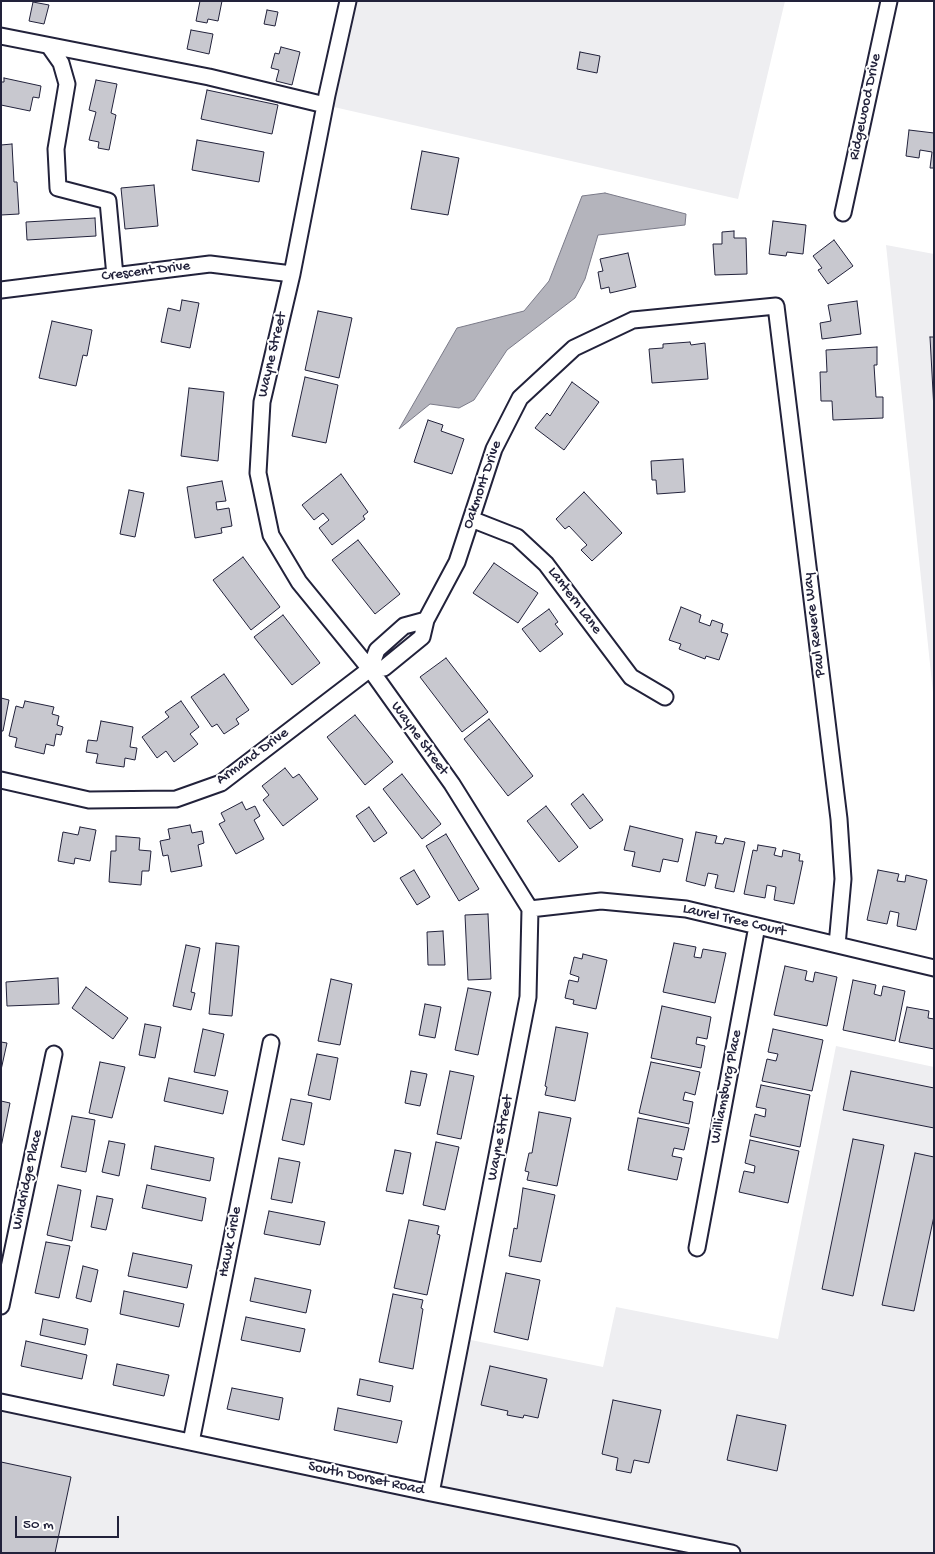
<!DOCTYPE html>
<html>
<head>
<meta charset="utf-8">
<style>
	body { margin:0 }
	#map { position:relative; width:935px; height:1554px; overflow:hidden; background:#fff; font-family:"Gochi Hand",sans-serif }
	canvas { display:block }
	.frame { position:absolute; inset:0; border:2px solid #22223b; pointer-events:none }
	.scale { position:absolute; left:15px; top:1516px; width:104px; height:22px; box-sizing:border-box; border:2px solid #22223b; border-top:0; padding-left:6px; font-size:15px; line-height:18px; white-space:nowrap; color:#22223b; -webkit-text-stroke:4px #fff; paint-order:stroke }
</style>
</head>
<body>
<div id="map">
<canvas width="935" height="1554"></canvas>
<div class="frame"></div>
<div class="scale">50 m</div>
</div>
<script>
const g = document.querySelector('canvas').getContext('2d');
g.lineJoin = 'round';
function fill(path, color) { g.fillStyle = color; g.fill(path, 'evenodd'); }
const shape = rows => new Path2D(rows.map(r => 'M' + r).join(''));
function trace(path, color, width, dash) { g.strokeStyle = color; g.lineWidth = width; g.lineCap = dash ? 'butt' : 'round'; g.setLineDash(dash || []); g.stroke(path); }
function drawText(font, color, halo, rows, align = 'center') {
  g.font = font + ' "Gochi Hand",sans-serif'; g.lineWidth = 4; g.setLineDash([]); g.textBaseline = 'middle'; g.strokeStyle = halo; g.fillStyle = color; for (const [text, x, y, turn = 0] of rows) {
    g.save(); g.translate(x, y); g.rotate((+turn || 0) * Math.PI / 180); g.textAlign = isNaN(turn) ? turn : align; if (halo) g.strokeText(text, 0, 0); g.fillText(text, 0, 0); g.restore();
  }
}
fill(shape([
	[348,1,785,1,738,199,325,105],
	[886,245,934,254,934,702],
	[836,1046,934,1067,934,1553,1,1553,1,1402,431,1493,461,1338,603,1367,616,1307,778,1339]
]), '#eeeef1');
const water = shape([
	[605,193,686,214,685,225,598,235,585,279,575,298,507,350,474,400,459,408,430,404,399,429,457,328,524,311,549,281,582,196,605,193]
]);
fill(water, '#b4b4bc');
trace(water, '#7a7a88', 1);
const building = shape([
	[200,1,222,1,218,21,208,19,207,23,196,21,200,1],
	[33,2,49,5,44,24,29,21,33,2],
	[267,10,278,12,275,26,264,24,267,10],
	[191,30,213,34,209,54,187,49,191,30],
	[281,47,300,52,292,85,276,81,279,70,271,68,275,53,279,54,281,47],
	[580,52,600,56,597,73,577,69,580,52],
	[4,78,41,86,39,98,33,97,30,111,1,105,1,82,4,82,4,78],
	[96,80,117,84,111,113,116,115,109,150,98,148,99,142,89,140,96,112,89,110,96,80],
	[207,90,278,105,272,134,201,119,207,90],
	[909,130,934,133,934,168,930,168,932,152,920,150,919,158,906,156,909,130],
	[197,140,264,152,259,182,192,170,197,140],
	[12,144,14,182,17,182,19,214,1,215,1,145,12,144],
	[422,151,459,158,448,215,411,209,422,151],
	[154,185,158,226,125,229,121,188,154,185],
	[95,218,96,236,27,240,26,222,95,218],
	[773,221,806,225,803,254,787,252,786,256,769,254,773,221],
	[734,231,734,238,746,238,747,274,715,275,713,244,722,244,722,232,734,231],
	[834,240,853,266,828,284,818,270,822,268,813,256,834,240],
	[628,253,636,287,610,293,609,287,601,289,598,272,603,271,600,259,628,253],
	[182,300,199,303,190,348,161,342,168,308,180,311,182,300],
	[857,301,861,334,822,339,820,323,831,321,828,305,857,301],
	[318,311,352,318,339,378,305,370,318,311],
	[52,321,92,330,87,356,83,355,76,386,39,378,52,321],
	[930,337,934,337,934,410,930,337],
	[690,342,691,345,705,343,708,379,652,383,649,349,663,348,663,344,690,342],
	[877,347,877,365,874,365,876,397,883,397,883,418,833,420,832,401,821,401,820,372,827,372,826,350,877,347],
	[305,377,338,385,326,443,292,436,305,377],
	[572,382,599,402,564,450,535,428,547,413,550,416,572,382],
	[189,388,224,392,218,461,181,456,189,388],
	[428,420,443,425,441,431,464,439,452,474,414,462,428,420],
	[683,459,685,492,657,494,656,480,652,480,651,461,683,459],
	[341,474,368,512,363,516,365,519,332,545,319,528,329,520,323,513,314,520,302,505,341,474],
	[222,481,226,501,216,502,217,510,229,508,232,526,221,528,222,533,195,538,187,487,222,481],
	[129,490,144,493,135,537,120,534,129,490],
	[584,492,622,533,592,561,581,550,587,545,569,526,565,529,556,519,584,492],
	[358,540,400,594,375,614,332,560,358,540],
	[243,557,280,607,251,630,213,580,243,557],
	[494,563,538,593,518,623,473,593,494,563],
	[681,607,701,615,699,622,710,626,712,620,723,624,721,632,728,634,719,660,706,656,705,659,679,649,681,644,669,640,681,607],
	[549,609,558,622,555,624,563,634,540,652,522,629,549,609],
	[283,615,320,663,292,685,254,637,283,615],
	[446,658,488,712,462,732,420,677,446,658],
	[224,674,249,710,236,719,239,724,224,734,217,724,212,727,191,697,224,674],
	[1,698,9,700,3,731,1,731,1,698],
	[25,701,54,707,52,714,59,716,57,725,63,727,61,735,56,734,54,746,46,744,44,754,15,747,17,738,9,736,16,706,23,708,25,701],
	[181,701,199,727,190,734,198,744,174,762,166,751,157,758,142,737,169,717,165,712,181,701],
	[355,715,393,762,365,785,327,737,355,715],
	[489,719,533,776,508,796,464,739,489,719],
	[101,721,133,727,130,747,137,748,135,760,125,758,124,767,96,763,98,754,86,752,88,740,97,741,101,721],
	[285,768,293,778,299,774,318,799,283,826,263,800,269,795,262,786,285,768],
	[402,774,441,824,422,839,383,789,402,774],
	[583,794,603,820,590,829,571,804,583,794],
	[242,802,246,810,255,806,260,816,254,820,264,839,236,854,219,824,225,821,221,813,242,802],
	[546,806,578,847,559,862,527,821,546,806],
	[369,807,387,833,374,842,356,816,369,807],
	[190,825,192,833,202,831,204,843,198,845,202,866,171,872,168,855,163,856,160,841,170,839,168,829,190,825],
	[630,826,683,839,678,862,663,859,660,872,632,866,635,852,624,850,630,826],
	[80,827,96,830,90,861,75,858,74,864,58,861,63,832,78,835,80,827],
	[696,832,717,836,715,843,723,844,725,838,745,842,734,892,715,888,718,875,708,873,705,886,686,881,696,832],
	[446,834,479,889,459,901,426,846,446,834],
	[116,836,140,838,139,850,151,851,149,871,142,871,141,885,109,882,111,851,116,851,116,836],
	[758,845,776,848,774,855,782,857,783,850,800,854,799,861,803,861,794,904,774,900,776,887,767,885,765,898,744,894,753,850,757,851,758,845],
	[414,870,430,897,417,905,400,878,414,870],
	[878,870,899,874,897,881,905,882,906,875,927,880,916,930,897,926,899,913,890,911,887,924,867,920,878,870],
	[488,914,491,979,468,980,465,915,488,914],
	[443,931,445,965,428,965,427,932,443,931],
	[216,943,239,946,232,1016,209,1014,216,943],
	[674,943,696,947,694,957,701,958,703,949,726,953,715,1003,663,992,674,943],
	[186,945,200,948,191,992,195,993,191,1010,173,1006,186,945],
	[583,954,607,960,596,1009,573,1004,574,1000,565,998,569,980,578,982,579,977,570,974,574,957,582,959,583,954],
	[785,966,807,971,805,980,813,982,815,972,837,977,827,1026,774,1015,785,966],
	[58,978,59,1004,7,1006,6,982,58,978],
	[331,979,352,984,340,1045,318,1041,331,979],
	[853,980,876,985,874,994,881,996,883,986,905,991,895,1041,843,1030,853,980],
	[86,987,128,1018,113,1039,72,1008,86,987],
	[468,988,491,992,478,1055,455,1050,468,988],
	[425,1004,441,1007,435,1038,419,1035,425,1004],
	[662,1006,711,1017,707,1039,697,1037,696,1044,705,1046,701,1068,651,1058,662,1006],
	[907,1007,929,1011,928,1018,934,1019,934,1049,899,1042,907,1007],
	[145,1024,161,1027,155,1058,139,1055,145,1024],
	[556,1027,588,1033,575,1101,545,1095,547,1087,545,1086,556,1027],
	[203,1029,224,1034,215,1076,194,1072,203,1029],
	[773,1029,823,1040,812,1091,762,1081,767,1059,776,1061,778,1054,768,1052,773,1029],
	[1,1042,7,1043,1,1070,1,1042],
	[317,1054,338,1058,330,1100,308,1095,317,1054],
	[100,1062,125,1067,112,1118,89,1113,100,1062],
	[651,1062,700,1072,695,1095,685,1092,683,1100,693,1102,689,1124,639,1113,651,1062],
	[411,1071,427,1074,420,1106,405,1103,411,1071],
	[450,1071,474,1076,461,1139,437,1134,450,1071],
	[851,1071,934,1088,934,1128,843,1110,851,1071],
	[169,1078,228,1091,223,1114,164,1101,169,1078],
	[761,1085,810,1095,800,1147,750,1136,755,1114,765,1117,766,1109,756,1107,761,1085],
	[291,1099,312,1103,304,1145,282,1140,291,1099],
	[1,1101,10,1103,1,1147,1,1101],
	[539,1112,571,1118,557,1186,527,1180,529,1172,525,1171,529,1153,532,1153,539,1112],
	[72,1116,95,1120,86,1172,61,1167,72,1116],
	[638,1118,689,1128,684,1150,674,1148,672,1156,682,1158,677,1180,628,1170,638,1118],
	[853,1139,884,1145,853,1296,822,1289,853,1139],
	[750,1140,799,1151,788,1203,739,1192,744,1171,754,1173,755,1166,745,1163,750,1140],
	[109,1141,125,1144,119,1176,102,1172,109,1141],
	[436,1142,459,1147,445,1210,423,1205,436,1142],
	[155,1146,214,1158,210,1181,151,1169,155,1146],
	[395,1150,411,1153,403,1194,386,1191,395,1150],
	[915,1153,934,1157,934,1216,914,1311,882,1305,915,1153],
	[279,1158,300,1162,292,1203,271,1199,279,1158],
	[58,1185,81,1190,72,1241,47,1235,58,1185],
	[147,1185,206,1198,202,1221,142,1208,147,1185],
	[523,1188,555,1195,541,1262,509,1256,514,1228,517,1229,523,1188],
	[97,1196,113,1199,106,1230,91,1227,97,1196],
	[269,1211,325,1222,320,1245,264,1234,269,1211],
	[409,1220,439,1226,437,1234,440,1235,427,1295,394,1288,409,1220],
	[46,1242,70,1246,59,1298,35,1293,46,1242],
	[133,1253,192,1265,187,1288,128,1276,133,1253],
	[83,1266,98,1270,91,1302,76,1298,83,1266],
	[506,1273,540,1280,528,1340,494,1332,506,1273],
	[255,1278,311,1290,306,1313,250,1301,255,1278],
	[124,1291,184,1304,179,1327,120,1314,124,1291],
	[393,1294,423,1300,421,1308,423,1309,413,1369,379,1362,393,1294],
	[246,1317,305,1329,300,1352,241,1340,246,1317],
	[43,1319,88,1329,85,1345,40,1335,43,1319],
	[26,1341,87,1355,82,1379,21,1366,26,1341],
	[117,1364,169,1375,164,1396,113,1385,117,1364],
	[490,1366,547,1379,538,1418,524,1415,523,1418,507,1415,508,1411,481,1405,490,1366],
	[360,1379,393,1386,390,1402,357,1395,360,1379],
	[232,1388,283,1398,279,1420,227,1409,232,1388],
	[613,1400,661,1410,649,1463,634,1460,631,1473,616,1470,618,1458,602,1454,613,1400],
	[338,1408,402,1421,397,1443,334,1430,338,1408],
	[737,1415,786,1425,777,1471,727,1460,737,1415],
	[1,1462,71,1477,55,1553,1,1553,1,1462]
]);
fill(building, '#c8c8cf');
trace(building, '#22223b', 1);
const minor = shape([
	[348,1,327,95,292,274,262,402,258,473,271,535,299,582,370,669,452,784,530,909,528,997,431,1493],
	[1,36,209,77,325,105],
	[49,46,61,63,67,84,56,149,58,188,108,201,115,276],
	[843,213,889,1],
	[1,290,210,264,292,274],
	[471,519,517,537,546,564,631,677,665,697],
	[370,669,384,668,422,637,426,620,457,562,494,449,520,398,574,348,633,320,776,306,839,819,843,879,837,945],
	[370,669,377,650,404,626,426,620],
	[1,780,89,800,176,799,221,783,370,669],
	[530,909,601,901,686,909,934,968],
	[697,1248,757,926],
	[1,1306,54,1054],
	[1,1402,431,1493,732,1553],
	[191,1442,271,1043]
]);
trace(minor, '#22223b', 19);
trace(minor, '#fff', 15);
drawText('15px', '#22223b', '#fff', [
	["Ridgewood Drive",866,107,-78],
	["Crescent Drive",146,272,-7],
	["Wayne Street",273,355,-77],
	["Oakmont Drive",483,485,-71],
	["Lantern Lane",574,601,53],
	["Paul Revere Way",815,625,-97],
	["Wayne Street",419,739,54],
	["Armand Drive",253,757,-36],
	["Laurel Tree Court",734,921,13],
	["Williamsburg Place",727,1087,-79],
	["Wayne Street",501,1138,-79],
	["Windridge Place",28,1180,-78],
	["Hawk Circle",231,1242,-79],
	["South Dorset Road",366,1479,12]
]);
</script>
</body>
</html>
